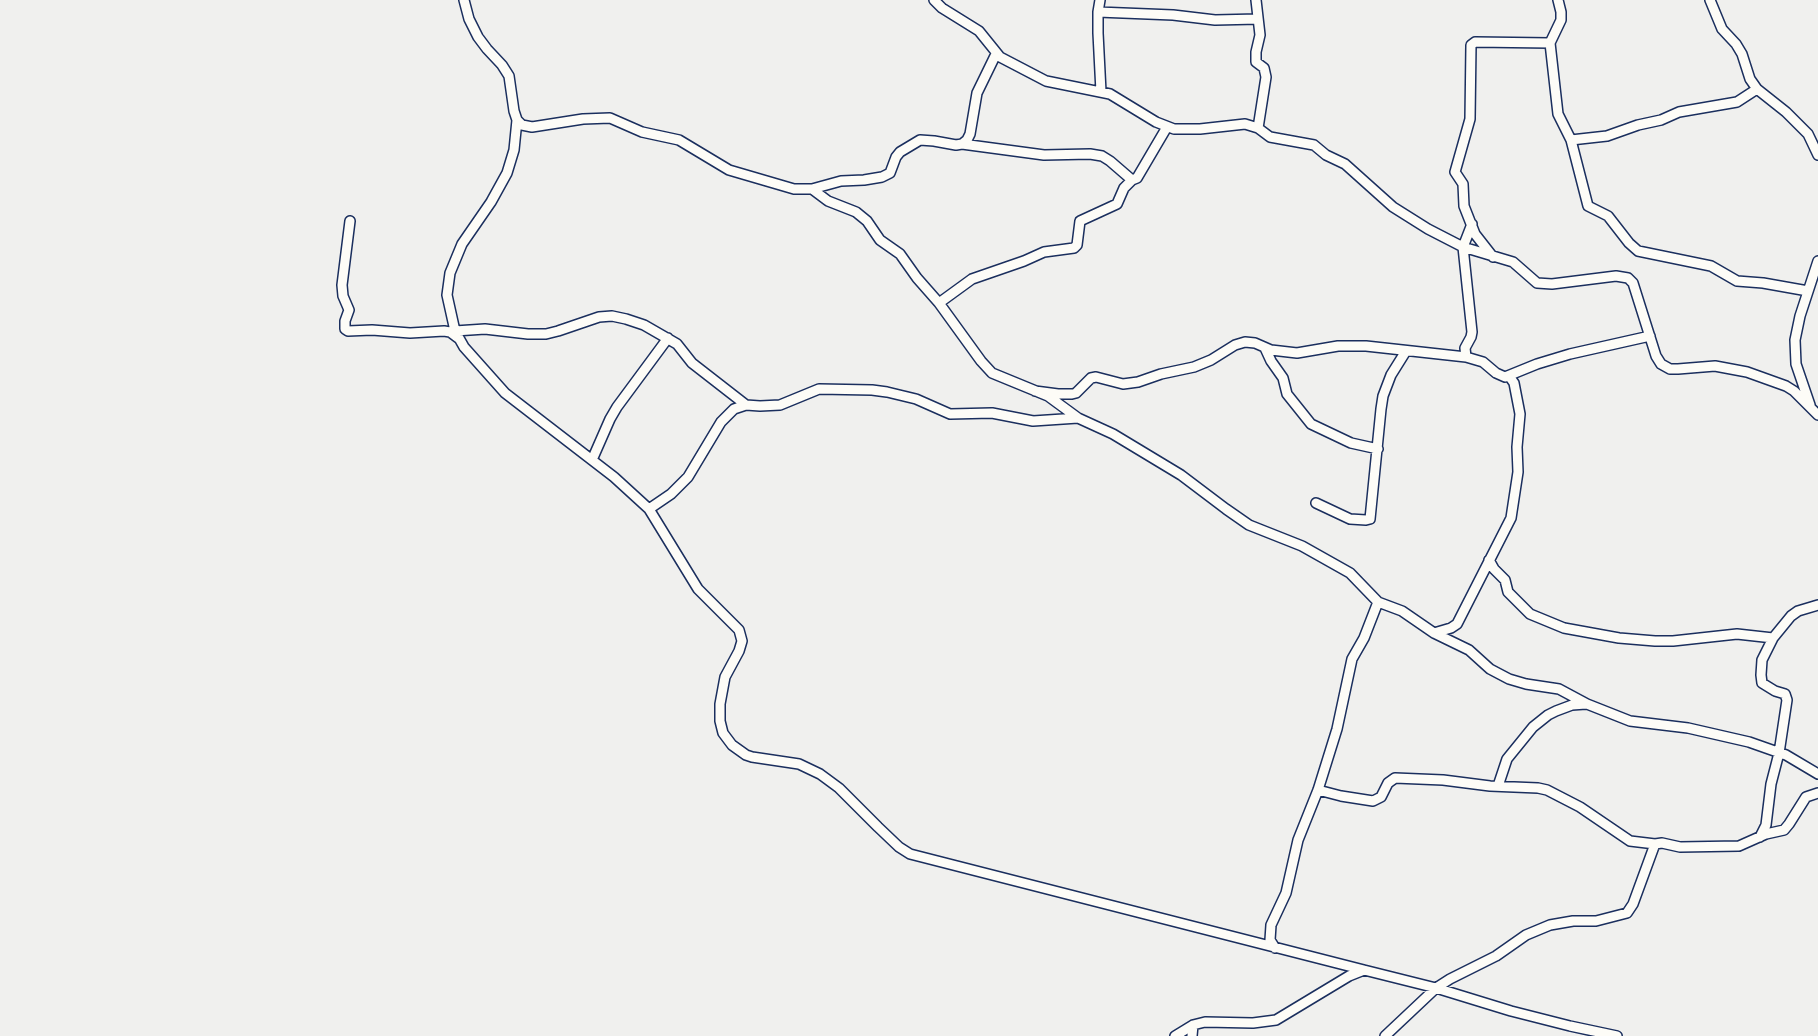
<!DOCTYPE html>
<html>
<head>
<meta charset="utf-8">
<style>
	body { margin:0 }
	canvas { display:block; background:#f0f0ee }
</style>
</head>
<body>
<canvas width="1818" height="1036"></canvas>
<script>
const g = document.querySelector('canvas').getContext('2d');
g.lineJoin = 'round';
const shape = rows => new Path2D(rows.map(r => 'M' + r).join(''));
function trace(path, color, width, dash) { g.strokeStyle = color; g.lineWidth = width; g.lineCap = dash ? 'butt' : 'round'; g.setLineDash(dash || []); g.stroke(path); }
const minor = shape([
	[464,0,469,19,478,37,487,49,502,65,509,76,514,111,517,120,522,125,532,127,583,119,610,118,642,132,679,140,729,170,794,189,812,189,841,181,864,180,882,177,890,173,896,157,900,152,920,140,934,141,956,145,962,144,967,140,970,134,977,93,996,54],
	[934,0,942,8,979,31,1000,57,1046,81,1110,94,1156,122,1174,129,1200,129,1245,124,1258,128,1270,137,1314,145,1326,155,1345,164,1393,207,1428,229,1463,247,1513,262,1537,283,1552,284,1616,276,1628,278,1633,283,1656,356,1661,364,1670,369,1678,369,1715,366,1747,372,1786,386,1794,391,1818,415],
	[1100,0,1098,12,1098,33,1101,92],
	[1256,0,1260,35,1256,52,1256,62,1264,68,1266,77,1258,128],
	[1558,0,1561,12,1561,20,1550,43,1558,114,1571,140,1588,206,1608,216,1629,243,1638,251,1711,266,1737,281,1763,283,1808,291],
	[1710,0,1722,29,1736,44,1742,54,1750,79,1757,89,1786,112,1808,134,1818,155],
	[1098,12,1173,15,1215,20,1258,19],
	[517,120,514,150,507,173,491,202,462,244,450,273,447,295,455,331,464,347,505,393,614,477,649,509,698,589,739,630,742,641,739,651,725,677,720,704,720,721,723,733,732,745,746,755,752,757,799,764,820,774,839,788,878,827,899,847,910,854,1364,970],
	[1571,140,1607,136,1638,125,1661,120,1679,112,1737,102,1757,89],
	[962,144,1044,155,1090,154,1102,156,1110,161,1132,180,1137,178,1167,127],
	[812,189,828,201,856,212,867,221,880,240,900,254,917,278,939,303,981,361,992,373,1048,396,1078,418],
	[350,221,342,285,343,296,349,310,345,321,345,329,348,331,372,330,410,333,444,331,450,332,458,338],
	[1493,257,1475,234,1464,206,1463,184,1455,172,1470,119,1471,45,1475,42,1550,43],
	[939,303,972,279,1024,261,1044,252,1074,248,1077,245,1080,221,1117,204,1124,188,1132,180],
	[455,331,485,329,528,334,546,334,558,331,599,317,612,316,626,319,644,325,677,344,692,363,746,405],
	[1265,348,1271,361,1283,378,1287,394,1311,424,1351,443,1378,449],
	[1466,357,1465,348,1471,337,1472,332,1463,247,1472,224],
	[1035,391,1058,394,1072,394,1076,393,1091,378,1096,377,1123,384,1138,382,1161,374,1194,367,1211,360,1235,345,1245,342,1255,343,1271,350,1297,353,1338,346,1366,346,1466,357,1483,362,1496,373,1505,377,1537,364,1570,354,1650,336],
	[1810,405,1796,364,1795,340,1800,316,1818,261],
	[592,460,610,419,617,407,668,338],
	[1316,503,1350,519,1366,520,1370,519,1381,409,1383,396,1391,375,1406,351],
	[649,509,671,494,688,477,721,422,734,409,746,405,760,406,780,405,819,389,872,390,887,392,916,399,950,414,992,413,1033,421,1078,418,1113,434,1181,475,1226,509,1249,525,1302,546,1350,573,1378,602,1402,611,1434,633,1469,650,1490,669,1509,679,1526,684,1559,689,1587,704,1630,721,1688,728,1749,742,1786,755,1818,774],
	[1489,560,1494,569,1505,580,1508,592,1530,614,1564,628,1619,638,1655,641,1673,641,1737,634,1773,638],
	[1434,633,1451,628,1457,624,1511,518,1518,472,1517,447,1520,414,1514,383,1509,376],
	[1498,786,1507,759,1533,727,1548,715,1556,711,1572,705,1586,704],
	[1318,790,1341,796,1373,801,1381,797,1388,783,1395,778,1443,780,1490,786,1538,788,1547,790,1580,807,1630,841,1655,844],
	[1760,837,1766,825,1771,784,1779,753,1787,700,1785,694,1775,691,1762,683,1761,675,1762,660,1773,638,1791,616,1798,611,1818,605],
	[1275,948,1270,940,1271,925,1286,893,1298,840,1318,790,1337,729,1352,659,1364,638,1378,602],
	[1175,1036,1193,1025,1205,1022,1253,1023,1276,1020,1349,976,1364,970,1436,988,1511,1011,1570,1026,1617,1036],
	[1192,1036,1193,1025],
	[1385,1036,1436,988,1450,979,1496,956,1526,935,1550,925,1573,921,1596,921,1627,913,1633,904,1655,844,1662,843,1680,847,1739,846,1766,834,1784,830,1789,824,1806,797,1818,793]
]);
trace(minor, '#1b2f5e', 12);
trace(minor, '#fdfcf7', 9);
</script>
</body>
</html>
